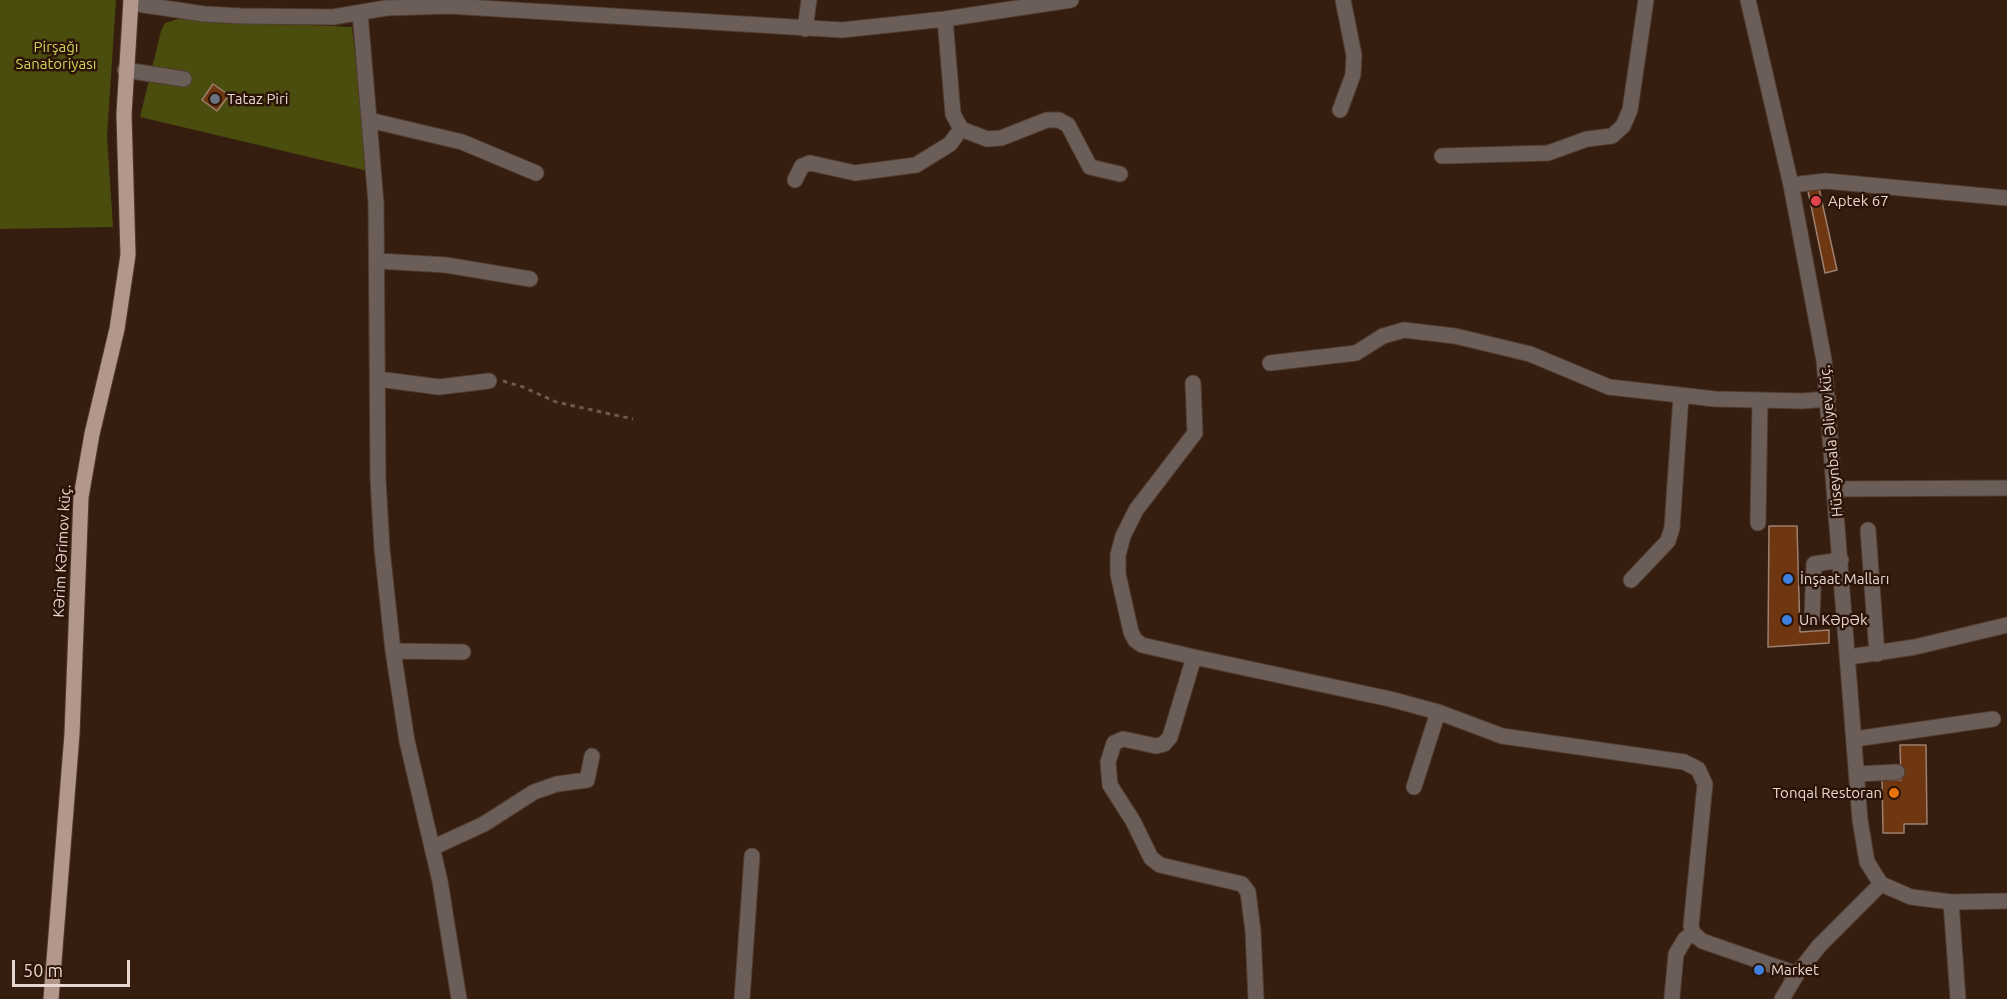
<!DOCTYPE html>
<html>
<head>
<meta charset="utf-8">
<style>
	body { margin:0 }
	#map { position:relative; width:2007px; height:999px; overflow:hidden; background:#351d10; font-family:Ubuntu,sans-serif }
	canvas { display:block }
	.scale { position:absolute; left:12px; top:960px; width:118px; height:27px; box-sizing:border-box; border:3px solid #e7d7ce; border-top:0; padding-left:8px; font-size:18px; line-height:21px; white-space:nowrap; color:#e7d7ce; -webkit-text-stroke:4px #2b1407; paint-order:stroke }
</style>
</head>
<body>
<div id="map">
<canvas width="2007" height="999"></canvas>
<div class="scale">50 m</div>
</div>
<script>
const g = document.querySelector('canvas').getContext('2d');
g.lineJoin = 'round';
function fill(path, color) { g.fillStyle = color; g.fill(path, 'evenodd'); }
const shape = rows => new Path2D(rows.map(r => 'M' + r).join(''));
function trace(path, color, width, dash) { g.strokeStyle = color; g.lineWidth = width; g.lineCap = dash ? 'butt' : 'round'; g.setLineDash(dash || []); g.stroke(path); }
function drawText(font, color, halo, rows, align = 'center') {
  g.font = font + ' Ubuntu,sans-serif'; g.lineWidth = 5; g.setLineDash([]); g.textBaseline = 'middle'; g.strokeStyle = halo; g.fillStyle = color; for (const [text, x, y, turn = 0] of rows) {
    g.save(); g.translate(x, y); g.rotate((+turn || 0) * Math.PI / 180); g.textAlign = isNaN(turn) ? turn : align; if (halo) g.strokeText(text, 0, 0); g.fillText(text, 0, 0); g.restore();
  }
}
fill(shape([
	[0,0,116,0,107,136,113,227,0,229],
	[178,19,352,27,368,171,140,117,161,31,165,23]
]), '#4a4d0e');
const building = shape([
	[213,84,229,95,217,111,202,100,213,84],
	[1807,186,1819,188,1837,270,1825,273,1807,186],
	[1769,526,1797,526,1800,632,1829,630,1829,643,1768,647,1769,526],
	[1900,745,1926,745,1927,824,1904,824,1904,833,1883,833,1882,780,1901,780,1900,745]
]);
fill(building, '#6f3711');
trace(building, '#9c7f6e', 1.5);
const minor = shape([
	[1748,0,1791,185,1824,360,1860,820,1867,862,1881,884,1911,897,1951,902,2007,901],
	[131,3,204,14,242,16,333,17,386,8,449,6,842,30,945,19,1071,0],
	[360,13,376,203,378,479,382,549,393,651,407,741,440,881,459,999],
	[945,19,953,114,961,129,987,139,1001,138,1047,120,1059,120,1068,125,1090,167,1120,174],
	[805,29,809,0],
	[125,70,184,79],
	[1340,110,1353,75,1354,55,1343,0],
	[369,120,462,142,536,173],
	[1442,156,1548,153,1587,139,1612,136,1623,126,1630,110,1646,0],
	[795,180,802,166,810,163,855,173,916,165,950,144,961,129],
	[1791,185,1826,181,2007,198],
	[378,261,446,265,530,279],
	[1270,363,1356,353,1383,336,1404,330,1455,336,1530,354,1609,387,1715,399,1802,401,1828,399],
	[378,379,439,387,489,381],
	[1193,383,1195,433,1136,510,1123,536,1118,555,1118,574,1131,632,1135,640,1142,645,1194,657,1390,699,1438,712,1502,736,1684,762,1698,769,1705,784,1691,926,1693,933,1702,941,1797,974],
	[1835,489,2007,488],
	[1758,523,1760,400],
	[1868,530,1877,654],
	[1631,580,1668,541,1672,528,1681,396],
	[1812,618,1814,564,1841,560],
	[393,651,463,652],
	[1194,657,1170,737,1164,744,1156,746,1123,739,1114,743,1108,762,1110,785,1133,821,1151,858,1160,865,1242,884,1248,892,1253,931,1256,999],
	[1849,657,1915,647,2007,625],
	[1855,739,1993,719],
	[1857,774,1897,772],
	[1414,787,1438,712],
	[432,848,484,824,534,792,557,784,587,780,592,756],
	[1951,902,1958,999],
	[1672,997,1676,954,1685,939,1693,933],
	[742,999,752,856],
	[1782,999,1797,974,1819,946,1881,884]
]);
const major = shape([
	[51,999,72,734,81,497,92,434,117,329,128,255,124,114,131,0]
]);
trace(minor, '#513b2e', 17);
trace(major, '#513b2e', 17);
trace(shape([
	[503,381,523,387,556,402,633,419]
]), '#6e584c', 3, [4.5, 4.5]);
trace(minor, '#6b5e58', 15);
trace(major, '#b3978c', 15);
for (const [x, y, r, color] of [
	[215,99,6,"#6b7280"],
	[1816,201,6,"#e0444e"],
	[1788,579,6,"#3f7fe0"],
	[1787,620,6,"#3f7fe0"],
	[1894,793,6,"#e8710a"],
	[1759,970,6,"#3f7fe0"]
]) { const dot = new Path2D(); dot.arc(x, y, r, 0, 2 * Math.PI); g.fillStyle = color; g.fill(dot); trace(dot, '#2b1407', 2); }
drawText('15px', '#cdd458', '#2b1407', [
	["Pirşağı",56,47],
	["Sanatoriyası",56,64]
]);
drawText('15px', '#e7d7ce', '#2b1407', [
	["Tataz Piri",227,99],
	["Aptek 67",1828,201],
	["İnşaat Malları",1800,579],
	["Un Kəpək",1799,620],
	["Tonqal Restoran",1882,793,"right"],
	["Market",1771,970]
], 'left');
drawText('15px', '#e7d7ce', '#2b1407', [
	["Hüseynbala Əliyev küç.",1831,441,-95],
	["Kərim Kərimov küç.",62,551,-87]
]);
</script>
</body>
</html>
